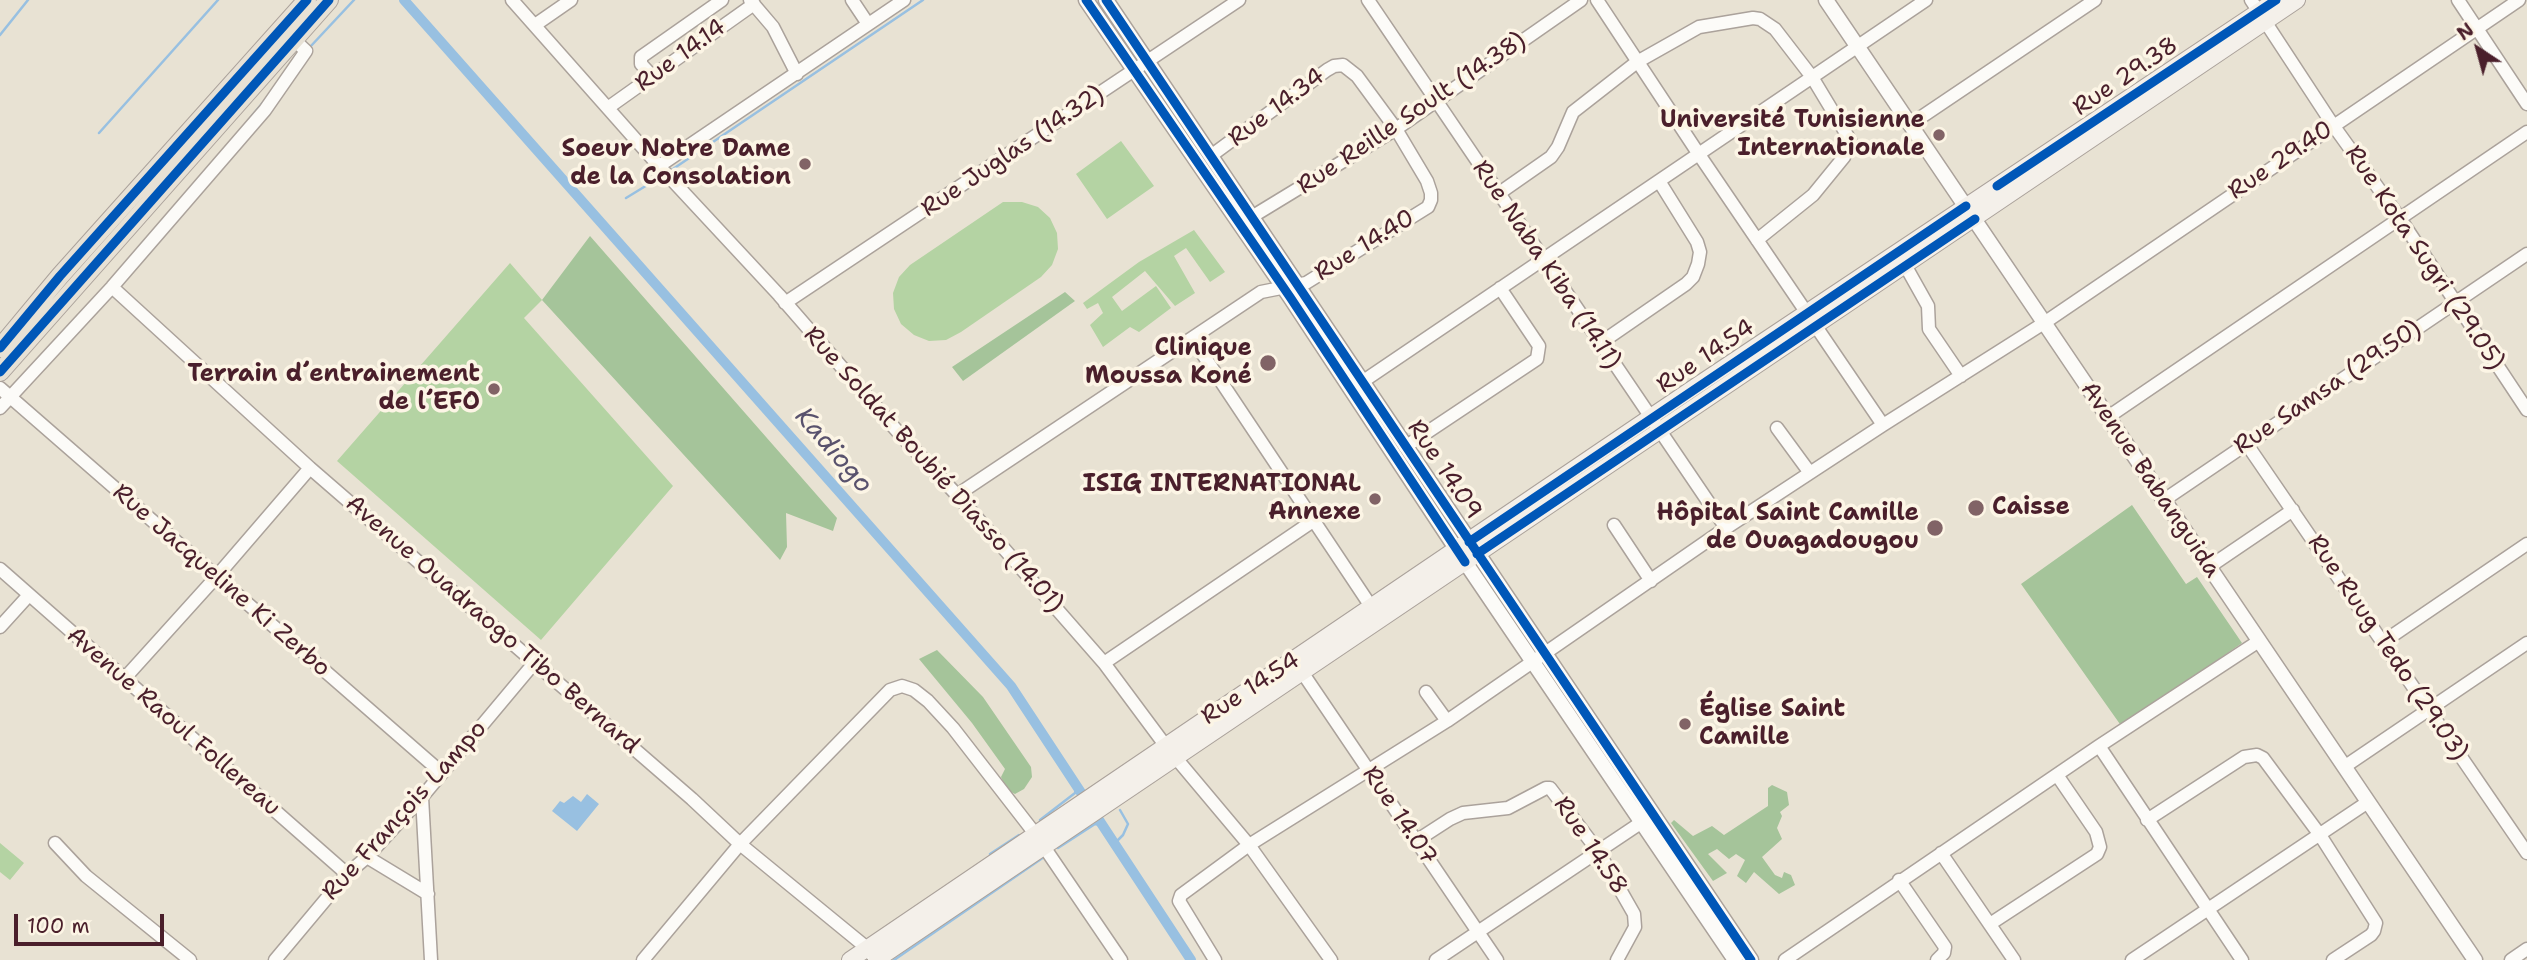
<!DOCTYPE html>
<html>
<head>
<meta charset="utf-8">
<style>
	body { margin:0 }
	#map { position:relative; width:2527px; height:960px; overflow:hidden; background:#e8e2d3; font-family:"Shantell Sans",sans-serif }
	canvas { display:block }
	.north { position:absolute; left:2443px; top:14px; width:70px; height:70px; -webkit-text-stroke:5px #fcf5e5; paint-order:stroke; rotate:324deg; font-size:19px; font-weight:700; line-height:28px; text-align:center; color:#4a1f2b }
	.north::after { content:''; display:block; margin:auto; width:24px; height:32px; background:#4a1f2b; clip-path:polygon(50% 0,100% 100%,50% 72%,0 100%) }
	.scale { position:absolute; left:14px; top:914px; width:150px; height:32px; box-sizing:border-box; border:4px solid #4a1f2b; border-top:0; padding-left:9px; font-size:21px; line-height:24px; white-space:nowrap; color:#4a1f2b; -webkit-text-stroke:5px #fcf5e5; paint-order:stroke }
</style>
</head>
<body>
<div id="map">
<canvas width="2527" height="960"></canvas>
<div class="north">N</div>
<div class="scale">100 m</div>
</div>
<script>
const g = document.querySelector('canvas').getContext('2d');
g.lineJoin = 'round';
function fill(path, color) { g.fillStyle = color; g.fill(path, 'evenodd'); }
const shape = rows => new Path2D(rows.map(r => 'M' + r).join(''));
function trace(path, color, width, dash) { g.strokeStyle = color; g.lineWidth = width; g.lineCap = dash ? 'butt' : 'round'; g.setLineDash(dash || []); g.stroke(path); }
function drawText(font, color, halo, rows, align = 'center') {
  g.font = font + ' "Shantell Sans",sans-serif'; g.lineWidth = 7; g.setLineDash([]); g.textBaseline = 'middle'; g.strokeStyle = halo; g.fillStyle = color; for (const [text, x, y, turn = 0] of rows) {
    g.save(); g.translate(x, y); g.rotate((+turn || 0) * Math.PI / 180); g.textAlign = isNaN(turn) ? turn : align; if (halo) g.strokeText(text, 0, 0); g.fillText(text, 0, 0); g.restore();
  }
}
fill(shape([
	[1121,141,1154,186,1107,219,1076,174],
	[1003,202,1022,202,1038,207,1050,218,1057,233,1058,249,1052,265,1041,277,961,332,946,340,929,341,914,335,901,324,894,309,893,293,899,277,910,265],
	[1194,230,1225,272,1210,282,1186,248,1174,256,1195,293,1175,306,1145,271,1112,297,1122,311,1156,286,1171,308,1139,332,1130,327,1103,347,1090,325,1103,313,1098,303,1087,309,1083,303,1139,262],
	[510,263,542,300,524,318,673,486,541,640,337,461],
	[0,843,24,863,10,880,0,872]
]), '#b4d3a3');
fill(shape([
	[590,236,837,518,833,531,786,513,787,547,780,560,542,300],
	[1065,292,1075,301,963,381,952,367],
	[2132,505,2186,584,2197,577,2242,643,2122,727,2021,584],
	[937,650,983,697,1031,767,1032,777,1024,789,1015,794,1007,790,1001,777,1005,769,972,723,919,659],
	[1772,785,1787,792,1789,805,1780,812,1782,816,1777,828,1782,839,1762,857,1775,875,1782,878,1784,872,1791,875,1795,885,1779,894,1754,872,1746,883,1737,876,1745,860,1736,854,1729,859,1717,849,1708,854,1727,873,1713,881,1671,823,1674,820,1693,836,1712,826,1724,835,1768,806,1768,788]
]), '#a5c49a');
fill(shape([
	[587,794,599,804,577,831,552,811,560,801,564,803,573,796,581,802]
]), '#98c0e1');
trace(shape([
	[0,35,28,0],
	[310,47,354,0],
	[251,117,265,100],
	[99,133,218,0],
	[670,171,923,0],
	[626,198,662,176],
	[1040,820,1075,793,1076,788],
	[1114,844,1123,835,1128,824,1120,810],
	[1058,848,1095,824,1101,825],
	[990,854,1019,835],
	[894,960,1044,857]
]), '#98c0e1', 2.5);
trace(shape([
	[404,0,1011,686,1191,960]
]), '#98c0e1', 10);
const minor = shape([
	[512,0,659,166,779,295,898,432,957,495,1104,663,1165,745,1249,845,1331,960],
	[750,0,773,27,797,74],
	[852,0,868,24],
	[1368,0,1726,528],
	[1597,0,1698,153,1883,425],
	[2251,0,2333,125,2399,217,2527,410],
	[2458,0,2527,104],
	[535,25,571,0],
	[653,77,641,64,641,57,722,0],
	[609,107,754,4],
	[1911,124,2095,0],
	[659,166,904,0],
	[1498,194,1551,157,1558,147,1573,112,1637,62,1699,27,1753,18,1760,19,1775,29,1812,77,1850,140,1844,157,1813,195,1757,240],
	[1245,221,1396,129,1581,0],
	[1905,265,1928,306,1929,329,1961,376],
	[112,287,310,468,692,799,740,844,867,948,871,954],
	[785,303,1239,0],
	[1192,338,1372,608],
	[1599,344,1686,284,1693,277,1698,264,1700,252,1697,242,1659,181],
	[1362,382,1926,0],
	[0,388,442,773],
	[0,408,112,287,265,110,306,51,290,36],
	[2108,417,2527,132],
	[1777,428,1810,473],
	[2246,443,2527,853],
	[1405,447,1537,359,1539,346,1500,288],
	[957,495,1261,292,1306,283,1428,207,1431,200,1431,193,1427,181,1396,129,1357,76,1343,65,1334,66,1327,70,1212,155],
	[2164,500,2527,254],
	[1614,525,1651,581],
	[2209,567,2293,510],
	[0,569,347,874],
	[0,627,29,595],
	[2383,642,2527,544],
	[1104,663,1313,521],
	[1302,672,1497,960],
	[124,679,217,576,310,468],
	[1426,692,1447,721],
	[2099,746,2242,960],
	[2344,767,2527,643],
	[422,797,431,960],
	[2147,820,2244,757,2257,755,2263,758,2320,835,2376,923,2374,931,2371,935,2333,960],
	[1416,841,1450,819,1463,813,1508,808,1546,788,1550,788,1598,851,1634,914,1635,927,1617,960],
	[55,843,86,876,190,960],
	[1941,853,2014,960],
	[367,857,428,894],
	[1899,880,1945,947,1944,953,1937,960],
	[1990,924,2097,854,2100,847,2096,832,2057,775],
	[275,960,347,874,367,857,422,797,535,662],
	[643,960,740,844,890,690,902,686,914,690,928,701,953,728,1036,835,1121,960],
	[1215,960,1179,901,1181,895,1249,845,1447,721,1726,528,1883,425,2044,323,2519,0],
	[1436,960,1648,818],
	[1785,960,2099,746,2259,641],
	[2132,960,2368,802],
	[2511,960,2527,949]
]);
const tertiary = shape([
	[1086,0,1290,297,1457,550,1735,960],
	[1106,0,1751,960],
	[1826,0,2475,960]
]);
const secondary = shape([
	[850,960,1692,389,2276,0],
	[876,960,2297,0]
]);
const primary = shape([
	[0,348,60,276,307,0],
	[0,372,329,0]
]);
trace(minor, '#aba29b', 15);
trace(tertiary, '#aba29b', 17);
trace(secondary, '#aba29b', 18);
trace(primary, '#aba29b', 20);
trace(minor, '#fcfbf8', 12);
trace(tertiary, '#fcfbf8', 14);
trace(secondary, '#f4f0ea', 16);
trace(primary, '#e7e1d5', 18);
trace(shape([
	[1086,0,1290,297,1465,562],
	[1106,0,1751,960],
	[1997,186,2276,0],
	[0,348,60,276,307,0],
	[0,372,329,0],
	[1469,542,1966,206],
	[1477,554,1975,219]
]), '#0057b8', 9);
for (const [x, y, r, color] of [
	[1939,135,7,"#816366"],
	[805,164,7,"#816366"],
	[1268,363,9,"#816366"],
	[494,389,7,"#816366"],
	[1375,499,7,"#816366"],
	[1976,508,9,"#816366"],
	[1935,528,9,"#816366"],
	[1685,724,7,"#816366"]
]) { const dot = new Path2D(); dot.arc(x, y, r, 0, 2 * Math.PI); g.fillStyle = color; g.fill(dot); trace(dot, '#fcf5e5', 2.5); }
drawText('24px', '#4a1f2b', '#fcf5e5', [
	["Rue 14.14",681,56,-36],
	["Rue 29.38",2126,77,-34],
	["Rue 14.34",1277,108,-37],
	["Rue Reille Soult (14.38)",1412,114,-34],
	["Rue Juglas (14.32)",1013,152,-34],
	["Rue 29.40",2281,161,-34],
	["Rue 14.40",1365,246,-32],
	["Rue Kota Sugri (29.05)",2424,258,56],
	["Rue Naba Kiba (14.11)",1546,265,56],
	["Rue 14.54",1706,357,-34],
	["Rue Samsa (29.50)",2328,388,-34],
	["Rue Soldat Boubié Diasso (14.01)",933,470,48],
	["Rue 14.09",1444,470,56],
	["Avenue Babanguida",2150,480,56],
	["Rue Jacqueline Ki Zerbo",221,581,41],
	["Avenue Ouadraogo Tibo Bernard",492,625,41],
	["Rue Ruug Tedo (29.03)",2387,648,56],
	["Rue 14.54",1251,689,-33],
	["Avenue Raoul Follereau",173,722,41],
	["Rue François Lampo",405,811,-48],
	["Rue 14.07",1399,816,56],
	["Rue 14.58",1590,846,56]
]);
drawText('bold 24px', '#4a1f2b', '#fcf5e5', [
	["Université Tunisienne",1925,121],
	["Internationale",1925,149],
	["Soeur Notre Dame",791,150],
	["de la Consolation",791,178],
	["Clinique",1252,349],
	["Moussa Koné",1252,377],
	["Terrain d´entrainement",480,375],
	["de l´EFO",480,403],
	["ISIG INTERNATIONAL",1361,485],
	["Annexe",1361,513],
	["Caisse",1992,508,"left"],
	["Hôpital Saint Camille",1919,514],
	["de Ouagadougou",1919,542],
	["Église Saint",1699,710,"left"],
	["Camille",1699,738,"left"]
], 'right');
drawText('italic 26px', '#59526d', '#fcf5e5', [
	["Kadiogo",833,451,49]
]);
</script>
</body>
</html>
